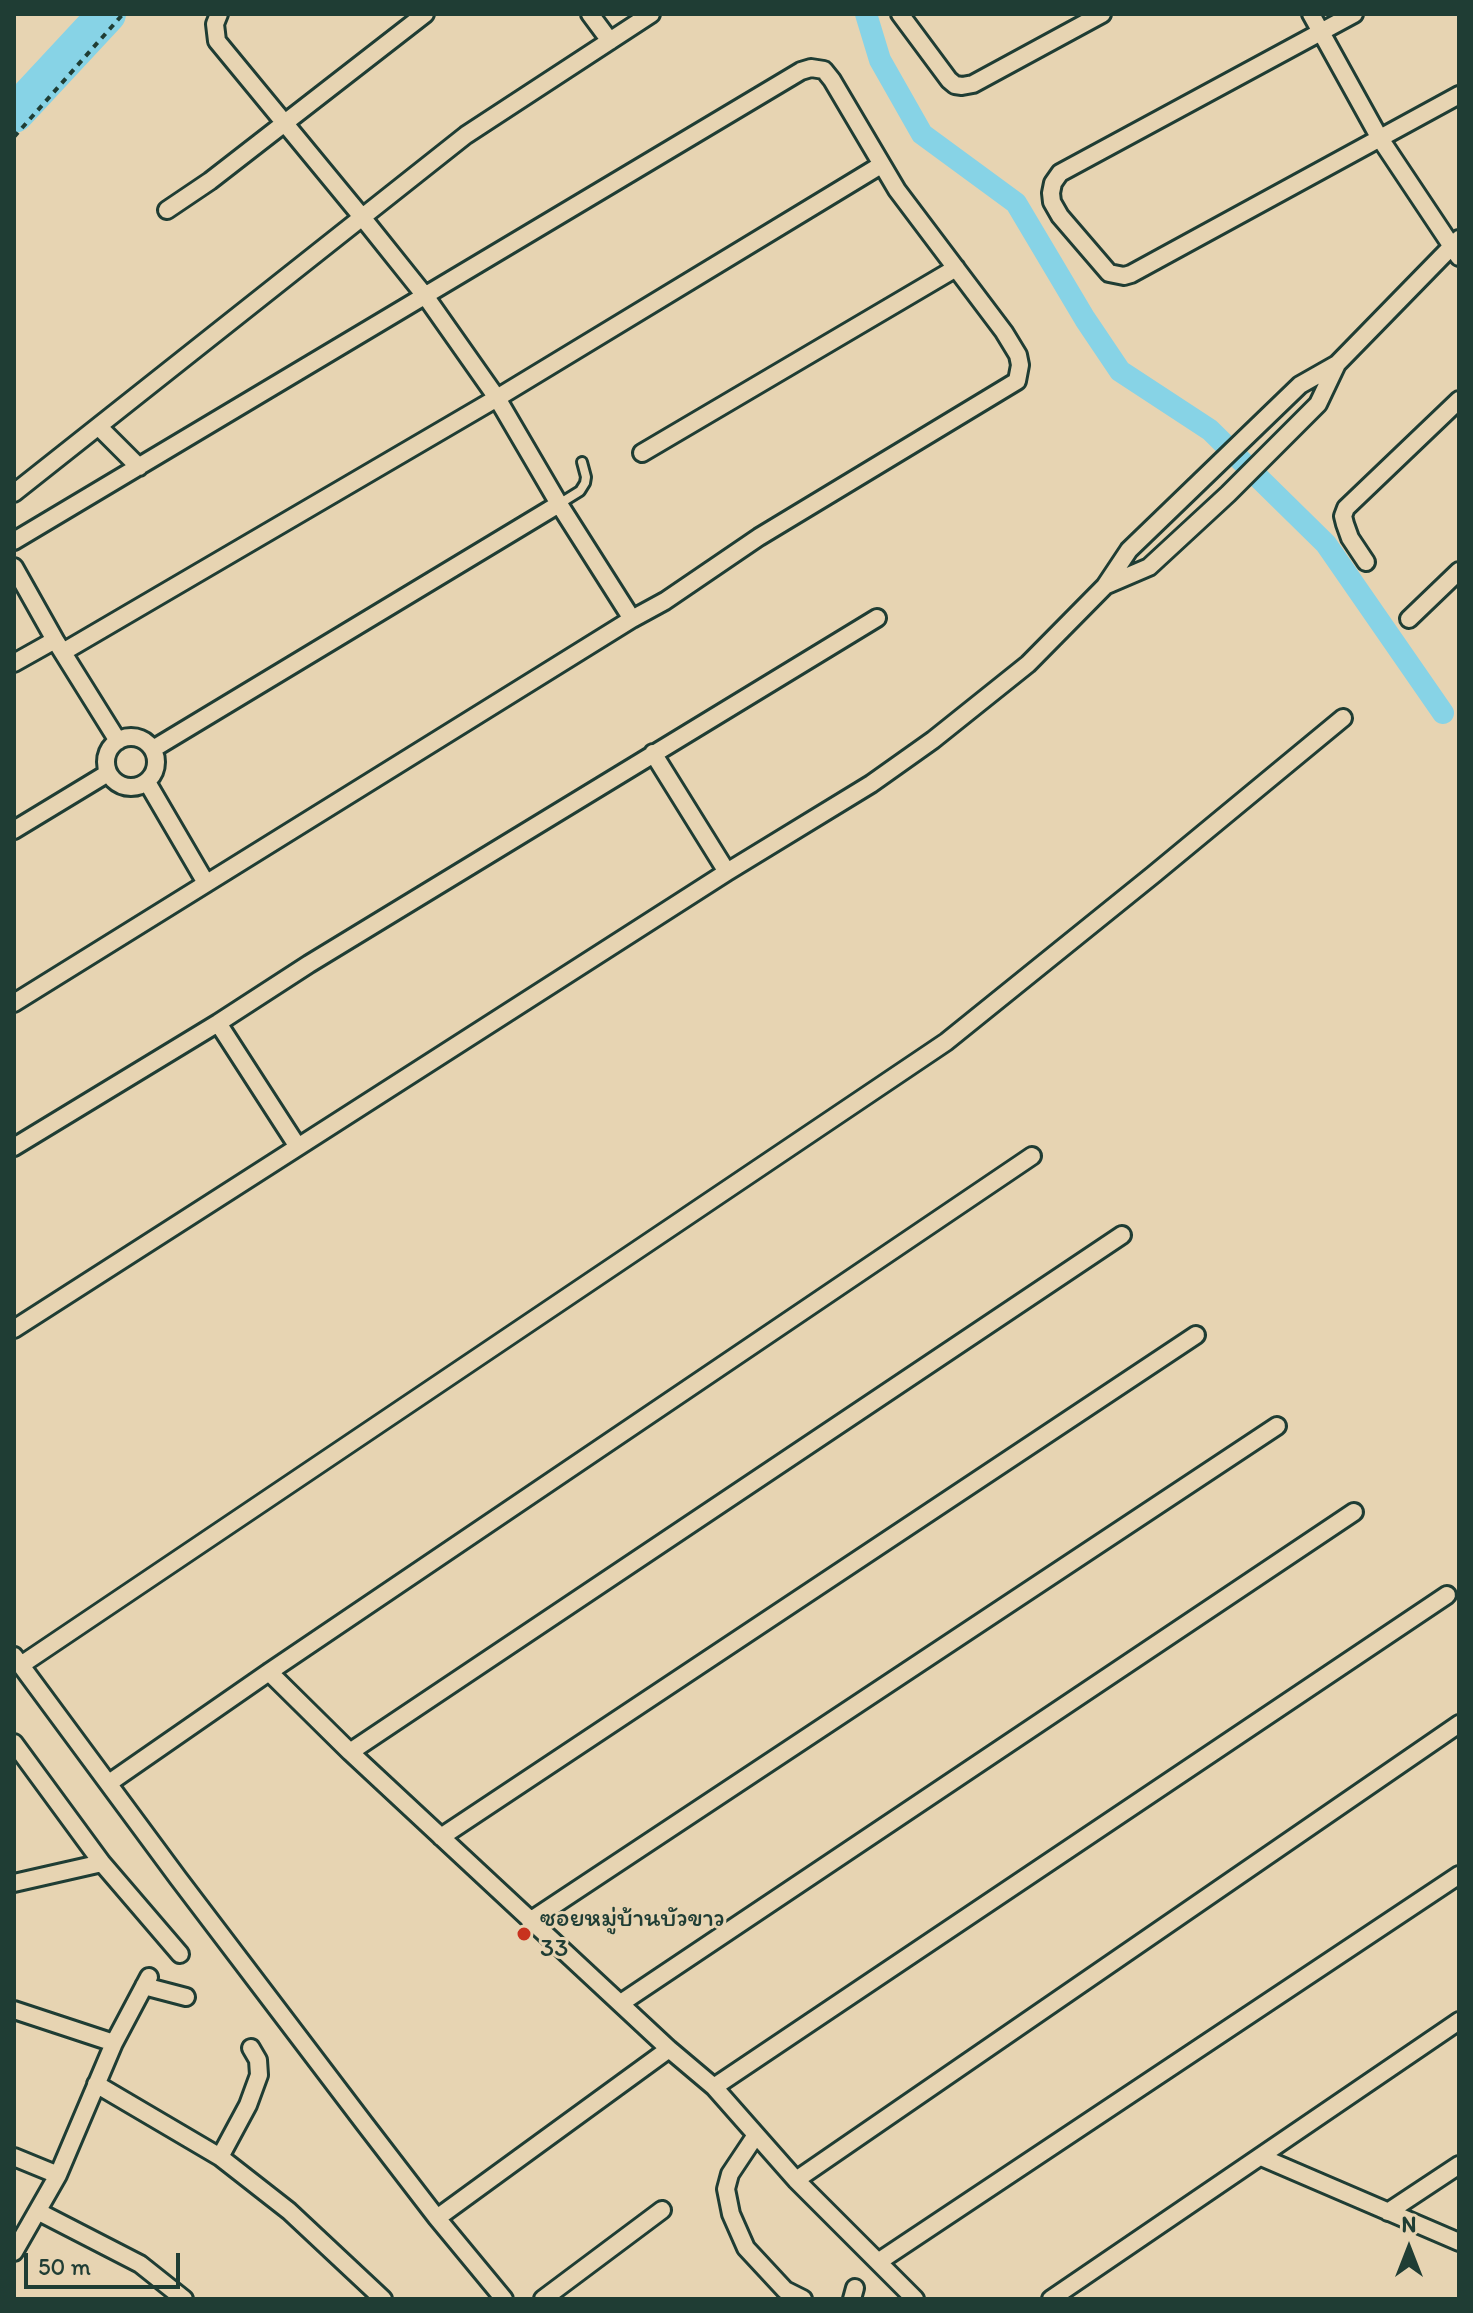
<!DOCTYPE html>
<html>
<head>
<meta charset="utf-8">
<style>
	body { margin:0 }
	#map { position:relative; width:1473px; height:2313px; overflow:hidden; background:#e7d4b2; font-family:Itim,sans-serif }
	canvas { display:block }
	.frame { position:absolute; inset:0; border:16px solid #1f3d34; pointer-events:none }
	.north { position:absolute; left:1369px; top:2209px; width:80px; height:80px; -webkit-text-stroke:6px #e7d4b2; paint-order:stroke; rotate:0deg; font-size:22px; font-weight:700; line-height:32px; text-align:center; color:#1f3d34 }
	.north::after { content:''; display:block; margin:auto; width:28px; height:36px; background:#1f3d34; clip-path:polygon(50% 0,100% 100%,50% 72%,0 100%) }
	.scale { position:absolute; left:24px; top:2253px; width:156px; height:36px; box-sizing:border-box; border:4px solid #1f3d34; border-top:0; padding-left:10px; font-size:24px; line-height:28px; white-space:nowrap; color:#1f3d34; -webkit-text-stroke:6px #e7d4b2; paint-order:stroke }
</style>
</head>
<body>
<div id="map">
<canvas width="1473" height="2313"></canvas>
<div class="frame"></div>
<div class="north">N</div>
<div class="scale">50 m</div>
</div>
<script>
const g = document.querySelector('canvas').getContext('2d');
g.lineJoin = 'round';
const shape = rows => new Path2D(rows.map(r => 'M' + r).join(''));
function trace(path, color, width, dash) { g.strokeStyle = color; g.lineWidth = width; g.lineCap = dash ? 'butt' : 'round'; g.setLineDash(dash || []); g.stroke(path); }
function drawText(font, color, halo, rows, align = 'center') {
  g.font = font + ' Itim,"Playpen Sans Thai",sans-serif'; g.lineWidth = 6; g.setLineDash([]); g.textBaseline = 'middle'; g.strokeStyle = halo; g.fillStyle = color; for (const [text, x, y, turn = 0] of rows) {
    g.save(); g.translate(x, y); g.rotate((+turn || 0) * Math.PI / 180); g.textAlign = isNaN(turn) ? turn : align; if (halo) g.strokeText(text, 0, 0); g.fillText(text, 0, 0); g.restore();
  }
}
trace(shape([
	[866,14,880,60,922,134,1016,203,1085,319,1120,371,1210,430,1326,544,1443,713]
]), '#87d3e6', 22);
trace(shape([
	[14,114,107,14]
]), '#87d3e6', 38);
const service = shape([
	[559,504,580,491,585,483,586,477,582,462]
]);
const minor = shape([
	[219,14,215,24,217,41,362,217,426,297,497,398,559,504,632,619],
	[590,14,610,41],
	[900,14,949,80,955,85,962,86,973,84,1102,14],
	[1311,14,1379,137,1459,257],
	[1354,14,1060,173,1053,183,1051,193,1052,202,1060,216,1109,273,1124,276,1131,274,1459,95],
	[167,210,210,181,425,14],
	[99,427,139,467],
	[642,453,956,268],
	[14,493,466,135,651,14],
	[14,541,801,71,811,68,824,70,832,80,897,190,1004,332,1018,355,1020,365,1017,381,759,537,665,601,632,619,14,1003],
	[1366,562,1350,538,1345,524,1343,516,1346,508,1459,400],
	[14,567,55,640,118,741],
	[1107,585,1149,567,1228,494,1318,404,1337,364],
	[1409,619,1459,571],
	[63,652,497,398,881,165],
	[14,663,55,640],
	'106 762a25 25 0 1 1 50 0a25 25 0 1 1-50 0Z',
	[153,749,559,504],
	[653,753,727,872],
	[147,782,206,883],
	[14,830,108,773],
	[218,1023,298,1147],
	[14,1147,218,1023,309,964,877,618],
	[14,1329,727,872,871,784,933,740,1028,664,1105,586,1129,550,1300,385,1337,364,1459,239],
	[14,1656,178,1878,364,2123,437,2218,504,2299],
	[21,1665,946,1042,1153,875,1343,718],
	[269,1672,350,1752,669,2049,714,2087,796,2180,915,2299],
	[14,1743,102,1863,180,1954],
	[350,1752,1122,1235],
	[109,1783,269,1672,1032,1156],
	[441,1837,1196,1335],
	[14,1883,102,1863],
	[530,1921,1277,1426],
	[144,1986,186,1997],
	[621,2003,1354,1512],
	[14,2010,114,2043],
	[96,2084,220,2157,289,2211,383,2299],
	[714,2087,1447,1595],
	[756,2135,730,2174,726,2189,731,2214,746,2248,785,2290,803,2299],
	[14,2157,58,2175],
	[220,2157,248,2105,259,2075,258,2060,251,2048],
	[1261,2157,1459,2242],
	[796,2180,1459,1724],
	[39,2212,140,2264,184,2299],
	[1388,2212,1459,2165],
	[437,2218,669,2049],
	[14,2252,58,2175,114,2043,149,1977],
	[878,2262,1459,1875],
	[543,2299,662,2210],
	[852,2299,855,2288],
	[1051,2299,1459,2021]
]);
trace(service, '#1f3d34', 14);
trace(minor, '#1f3d34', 22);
trace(shape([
	[14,137,123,14]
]), '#1f3d34', 4, [6, 6]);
trace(service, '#e7d4b2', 8);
trace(minor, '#e7d4b2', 16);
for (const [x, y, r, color] of [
	[524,1934,8,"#c8321e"]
]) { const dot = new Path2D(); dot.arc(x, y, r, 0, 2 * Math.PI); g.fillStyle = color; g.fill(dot); trace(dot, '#e7d4b2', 3); }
drawText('26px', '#1f3d34', '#e7d4b2', [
	["ซอยหมู่บ้านบัวขาว",540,1919],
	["33",540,1949]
], 'left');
</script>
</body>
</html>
